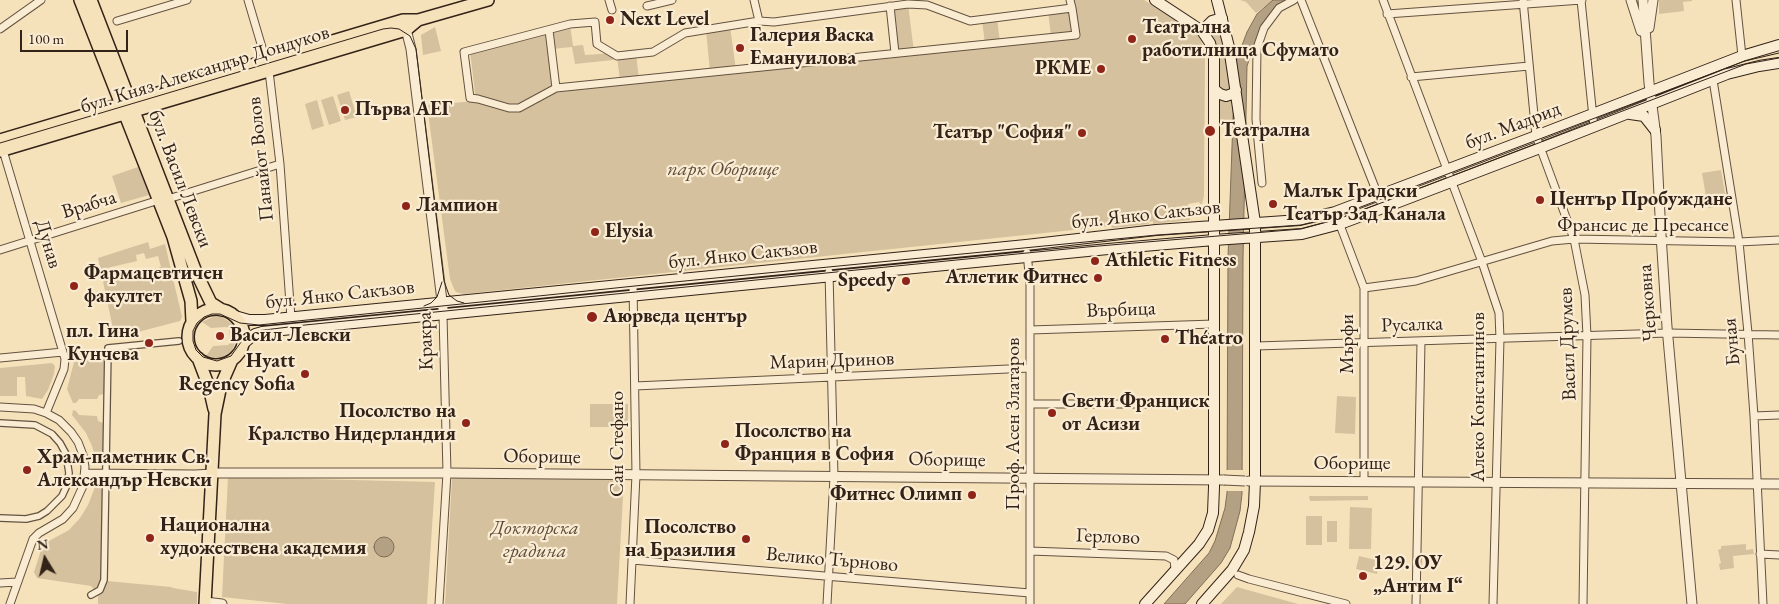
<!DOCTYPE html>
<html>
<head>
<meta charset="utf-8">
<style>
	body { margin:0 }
	#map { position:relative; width:1779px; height:604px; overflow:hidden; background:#f6e2ba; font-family:"EB Garamond",serif }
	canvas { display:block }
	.north { position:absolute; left:20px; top:534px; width:50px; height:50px; -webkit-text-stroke:4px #f9ecd2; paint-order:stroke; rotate:351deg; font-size:14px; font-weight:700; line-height:20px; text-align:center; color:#332218 }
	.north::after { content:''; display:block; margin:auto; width:18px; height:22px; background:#332218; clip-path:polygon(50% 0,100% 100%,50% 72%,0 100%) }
	.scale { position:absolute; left:20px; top:30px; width:108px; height:22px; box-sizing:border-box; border:2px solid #332218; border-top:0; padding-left:6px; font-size:15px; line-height:18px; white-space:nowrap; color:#332218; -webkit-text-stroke:4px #f9ecd2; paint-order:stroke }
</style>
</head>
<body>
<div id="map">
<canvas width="1779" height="604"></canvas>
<div class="north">N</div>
<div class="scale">100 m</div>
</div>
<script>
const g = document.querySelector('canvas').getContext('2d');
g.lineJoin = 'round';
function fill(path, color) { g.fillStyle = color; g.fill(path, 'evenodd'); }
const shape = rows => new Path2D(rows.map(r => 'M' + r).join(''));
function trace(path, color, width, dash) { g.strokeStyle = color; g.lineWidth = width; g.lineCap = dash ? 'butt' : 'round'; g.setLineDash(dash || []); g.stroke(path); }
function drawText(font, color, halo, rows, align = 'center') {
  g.font = font + ' "EB Garamond",serif'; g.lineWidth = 4.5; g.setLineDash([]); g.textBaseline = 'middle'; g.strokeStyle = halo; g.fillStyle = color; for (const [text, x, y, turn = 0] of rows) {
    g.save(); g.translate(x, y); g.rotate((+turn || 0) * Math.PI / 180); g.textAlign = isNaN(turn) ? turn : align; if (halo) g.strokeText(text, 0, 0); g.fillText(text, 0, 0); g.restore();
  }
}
fill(shape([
	[1073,0,1144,0,1194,31,1201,40,1205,55,1204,196,1202,204,1200,204,1199,202,1188,204,1190,220,1153,224,1153,221,1148,222,1149,224,1112,228,1111,226,464,294,456,292,454,289,450,279,427,105,477,101,507,111,515,112,529,107,554,91,1078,37],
	[1240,0,1274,0,1256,13,1246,2],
	[1659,0,1692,0,1692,1,1683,2,1684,11,1659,14],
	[908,4,914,52,895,53,890,6],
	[1069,9,1073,33,1051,36,1048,11],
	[997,18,1000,43,985,44,982,20],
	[570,24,573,46,583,45,585,55,613,53,613,60,575,64,572,47,552,49,556,88,519,108,478,99,475,93,470,51],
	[1219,24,1223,46,1218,48,1209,28,1210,26],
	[730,26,736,70,710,72,706,30],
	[435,27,441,51,423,55,421,35],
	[1224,50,1230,87,1227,92,1219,88,1219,52],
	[636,54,639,79,620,81,617,56],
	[349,91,357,117,345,120,337,95],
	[333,96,341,121,329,125,321,100],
	[1231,98,1235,132,1232,132,1230,123,1220,119,1219,116,1219,99],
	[317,100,324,126,312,130,305,104],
	[138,167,149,195,121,203,112,176],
	[1721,170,1727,205,1708,208,1702,173],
	[148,242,150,249,165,244,182,317,180,321,115,338,98,258],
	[144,253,146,259,158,256,161,267,110,280,107,268,137,261,136,255],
	[215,316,222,317,234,325,237,338,232,351,220,358,206,356,213,346,228,345,230,343,229,328,226,327,211,328,202,322],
	[104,358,104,394,99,395,97,399,79,399,76,403,73,403,67,389,74,362],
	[52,363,55,366,54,374,48,390,42,399,26,396,25,377,17,377,17,396,0,396,0,368],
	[1337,396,1356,397,1355,434,1335,433],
	[590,404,628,404,628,427,590,427],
	[73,410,76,411,79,415,97,416,98,421,103,423,103,459,96,459,92,446,86,433,72,415],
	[228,477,435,482,427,604,287,604,222,597],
	[452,478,624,479,617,604,445,604],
	[95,487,109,488,107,581,171,587,173,588,197,592,197,604,98,604,98,594,91,586,37,578,34,572,42,547,47,542,69,530,80,518,88,505],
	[1309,496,1368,496,1368,500,1310,501],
	[1350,507,1372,508,1371,549,1349,549],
	[1306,516,1322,516,1322,545,1306,545],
	[1327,521,1337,521,1337,542,1327,542],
	[1746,544,1746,550,1753,549,1754,554,1733,556,1734,568,1720,570,1719,564,1721,563,1718,550,1721,549,1721,546],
	[1359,556,1380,561,1377,574,1356,569],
	[1237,587,1298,604,1221,604]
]), '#d5c19e');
const water = shape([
	[1273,0,1293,0,1264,22,1259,32,1247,66,1243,258,1242,494,1240,511,1230,548,1221,563,1185,604,1164,604,1209,553,1215,541,1225,508,1227,493,1228,257,1235,64,1247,32,1257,14,1273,0],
	'374 547a10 10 0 1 1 20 0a10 10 0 1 1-20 0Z'
]);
fill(water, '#b4a183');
trace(water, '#806e58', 1);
fill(shape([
	[1225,470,1245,470,1245,491,1224,491]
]), '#f6e2ba');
const pedestrian = shape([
	[0,423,35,425,52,434,60,443,66,454,69,473,67,485,62,496,47,511,39,516,26,519,0,518],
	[91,595,100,590,104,580,108,348,179,341]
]);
const minor = shape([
	[248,0,269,71,280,164,291,318],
	[609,0,612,10],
	[754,0,759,21],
	[1070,0,1072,8,1076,35,556,88,519,108,509,108,478,99,470,98,464,52,570,24,595,22,597,44,617,56,653,52,685,33,759,21,774,22,908,4,927,5,970,21,1072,8],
	[1301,0,1383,208],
	[1383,0,1482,262,1499,313,1500,339,1493,604],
	[1523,0,1536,136,1574,239,1585,295,1587,336,1583,604],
	[1581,0,1594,127],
	[1736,0,1742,56],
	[647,6,672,0],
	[890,6,895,53],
	[1387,14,1582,0],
	[117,21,187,0],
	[0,29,41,0],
	[549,30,556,88],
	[1411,77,1529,66],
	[1713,80,1739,242,1748,333,1754,416,1763,604],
	[2,147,65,359,64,369,46,413],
	[1262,183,1256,119,1257,48,1264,28,1279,8,1294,0],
	[168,199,280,164],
	[1335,212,1364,288,1364,482],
	[0,250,159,200],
	[1027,253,1030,283,1030,604],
	[1364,288,1416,281,1552,241,1574,239,1739,242,1779,240],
	[1030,330,1214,324],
	[1256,346,1668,333,1779,335],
	[0,358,63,352],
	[635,386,1030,368],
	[1030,404,1214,404],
	[0,407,34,409,46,413,59,420,71,432,78,442,83,455,85,467,83,486,73,508,63,519,39,533,33,539,10,604],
	[1754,416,1779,415],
	[85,473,195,474,212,473],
	[1030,551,1166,556,1174,560,1175,569],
	[1760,554,1779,555],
	[632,560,1030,593],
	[1238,575,1249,579,1346,604],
	[0,583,17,582],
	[439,604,447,473,443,315],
	[630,604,636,475,633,284],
	[827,604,834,477,829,272],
	[1416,604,1421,341]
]);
const tertiary = shape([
	[1631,0,1641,31],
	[1643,0,1649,83,1656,136,1661,235,1667,327,1692,604],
	[405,25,411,49,443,309],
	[1649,28,1653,0],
	[212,473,447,473,1224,480],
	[1249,481,1779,484],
	[205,602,222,604]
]);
const secondary = shape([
	[1202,31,1212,21,1222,18],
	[1214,89,1220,94,1226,96,1232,94,1236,90],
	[1630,114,1644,116,1655,130],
	[235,316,249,320,265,320,1026,245,1156,230,1300,220,1335,212,1536,136,1742,56,1779,45],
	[243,344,255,334,262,332,1108,249,1214,240,1302,234,1340,224,1383,208,1540,148,1727,74,1759,66,1779,63],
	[1145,604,1199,544,1208,530,1213,513,1214,487,1214,58,1210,43,1202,31,1155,0],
	[1202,604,1232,570,1244,550,1249,532,1254,506,1255,481,1255,223,1229,47,1217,0]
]);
const primary = shape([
	[80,0,173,237,191,301,192,322],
	[91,0,196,272,211,303,222,310],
	[0,140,403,20,418,20,488,0],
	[0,151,406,30,418,20],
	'188 337a28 28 0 1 1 56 0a28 28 0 1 1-56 0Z',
	[198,358,209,387,214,409],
	[205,604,215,414,221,385,232,360]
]);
trace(pedestrian, '#645240', 8);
trace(minor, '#645240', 9);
trace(tertiary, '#645240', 11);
trace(secondary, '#332218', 12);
trace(primary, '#332218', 14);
trace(pedestrian, '#f9ecd2', 5.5);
trace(minor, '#f9ecd2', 7);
trace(tertiary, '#f9ecd2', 9);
trace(secondary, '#f9ecd2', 10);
trace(primary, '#f6e2ba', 11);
trace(shape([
	[1779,53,1745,61,1337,216,1301,225,1157,235,654,284,259,325,240,323,220,314,212,314,204,317,197,323,193,331,193,341,196,350,203,357,217,361,231,356,244,338,256,331,305,325,1087,247,1301,229,1338,219,1381,203,1746,64,1779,58],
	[0,143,383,29,391,28,399,29,410,36,416,49,444,281,449,295,457,301,464,303],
	[424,306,431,303,437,297,442,282]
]), '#332218', 1);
const tertiaryBridge = shape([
	[1224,480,1245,481]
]);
trace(tertiaryBridge, '#645240', 11, []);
trace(tertiaryBridge, '#f9ecd2', 9);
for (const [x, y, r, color] of [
	[610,20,5,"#8f2418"],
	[1132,39,5,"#8f2418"],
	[740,48,5,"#8f2418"],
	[1101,69,5,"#8f2418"],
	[345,110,5,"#8f2418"],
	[1210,131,6,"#8f2418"],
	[1082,133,5,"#8f2418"],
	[1540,200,5,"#8f2418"],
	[1273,204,5,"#8f2418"],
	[406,206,5,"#8f2418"],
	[595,232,5,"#8f2418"],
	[1095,261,5,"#8f2418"],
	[1098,278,5,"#8f2418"],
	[906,281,5,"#8f2418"],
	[74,286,5,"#8f2418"],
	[592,317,6,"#8f2418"],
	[220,336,5,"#8f2418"],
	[1165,339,5,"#8f2418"],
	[149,343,5,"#8f2418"],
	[305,374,5,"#8f2418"],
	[1052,413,5,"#8f2418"],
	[466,423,5,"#8f2418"],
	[725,444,5,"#8f2418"],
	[27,470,5,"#8f2418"],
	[972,495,5,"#8f2418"],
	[150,538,5,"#8f2418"],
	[746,539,5,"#8f2418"],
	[1363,576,5,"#8f2418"]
]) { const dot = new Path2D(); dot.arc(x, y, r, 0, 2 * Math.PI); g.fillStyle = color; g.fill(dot); trace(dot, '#f9ecd2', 2); }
drawText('bold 20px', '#332218', '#f9ecd2', [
	["Next Level",620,20],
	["Театрална",1142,28],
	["работилница Сфумато",1142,51],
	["Галерия Васка",750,36],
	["Емануилова",750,59],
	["РКМЕ",1091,69,"right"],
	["Първа АЕГ",355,110],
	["Театрална",1221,131],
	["Театър \"София\"",1072,133,"right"],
	["Малък Градски",1283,192],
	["Театър Зад Канала",1283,215],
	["Център Пробуждане",1550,200],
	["Лампион",416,206],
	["Elysia",605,232],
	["Athletic Fitness",1105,261],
	["Фармацевтичен",84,274],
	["факултет",84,297],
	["Атлетик Фитнес",1088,278,"right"],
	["Speedy",896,281,"right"],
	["Аюрведа център",603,317],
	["пл. Гина",139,332,"right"],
	["Кунчева",139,355,"right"],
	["Васил Левски",230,336],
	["Théatro",1175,339],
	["Hyatt",295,362,"right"],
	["Regency Sofia",295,385,"right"],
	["Свети Франциск",1062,402],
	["от Асизи",1062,425],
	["Посолство на",456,412,"right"],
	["Кралство Нидерландия",456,435,"right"],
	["Посолство на",735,432],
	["Франция в София",735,455],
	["Храм-паметник Св.",37,458],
	["Александър Невски",37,481],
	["Фитнес Олимп",962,495,"right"],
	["Национална",160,526],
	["художествена академия",160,549],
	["Посолство",736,528,"right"],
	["на Бразилия",736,551,"right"],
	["129. ОУ",1373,564],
	["„Антим I“",1373,587]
], 'left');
drawText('20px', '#332218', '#f9ecd2', [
	["бул. Княз Александър Дондуков",205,70,-17],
	["бул. Мадрид",1513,126,-21],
	["Панайот Волов",261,159,-96],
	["бул. Васил Левски",180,179,69],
	["Врабча",89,205,-17],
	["бул. Янко Сакъзов",1146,215,-6],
	["Франсис де Пресансе",1643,226],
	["Дунав",48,244,73],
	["бул. Янко Сакъзов",743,255,-6],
	["бул. Янко Сакъзов",340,295,-6],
	["Черковна",1648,303,-94],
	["Върбица",1121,310,-2],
	["Русалка",1412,325,-2],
	["Кракра",426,341,-92],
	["Буная",1732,342,-95],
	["Мърфи",1348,344,-90],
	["Васил Друмев",1568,344,-92],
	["Марин Дринов",832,361,-2],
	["Алеко Константинов",1479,397,-90],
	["Проф. Асен Златаров",1014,424,-90],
	["Сан Стефано",618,444,-90],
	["Оборище",542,457,1],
	["Оборище",947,460,1],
	["Оборище",1352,464],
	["Герлово",1108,537,2],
	["Велико Търново",832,560,5]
]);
drawText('italic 20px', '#5c4a3a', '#f9ecd2', [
	["парк Оборище",723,170],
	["Докторска",535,529],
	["градина",535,552]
]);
</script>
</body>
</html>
